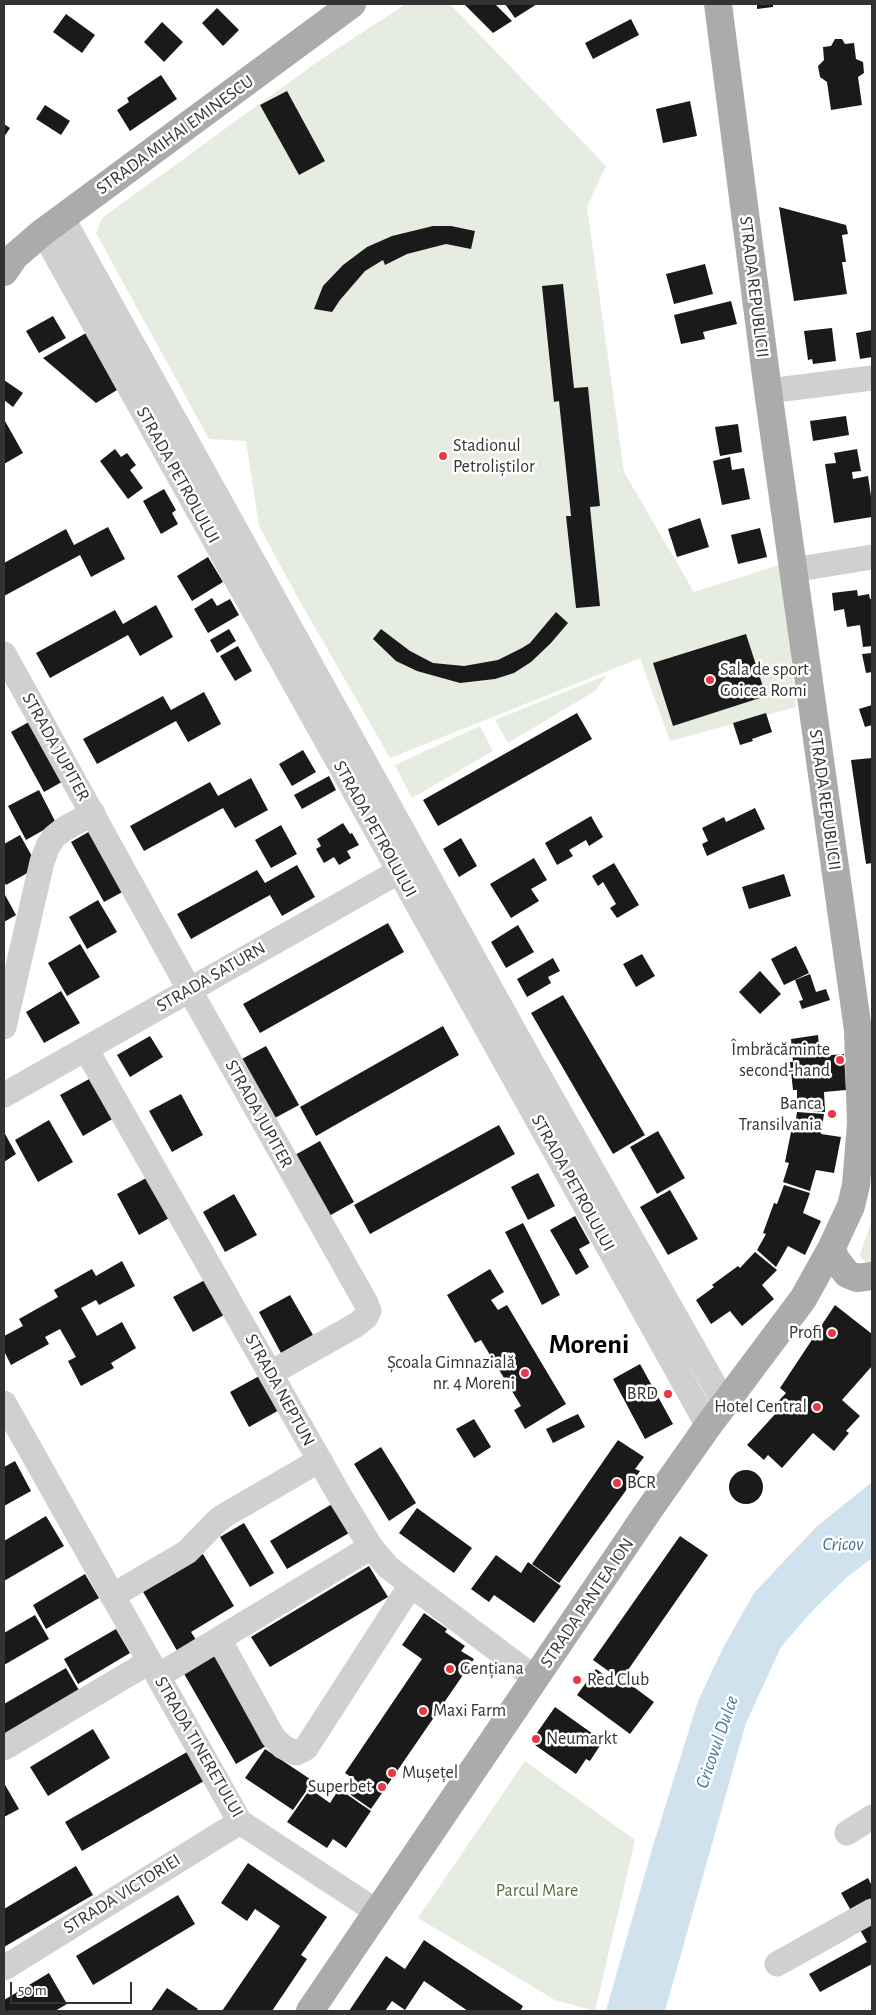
<!DOCTYPE html>
<html>
<head>
<meta charset="utf-8">
<style>
	body { margin:0 }
	#map { position:relative; width:876px; height:2015px; overflow:hidden; background:#fff; font-family:"Alegreya Sans",sans-serif }
	canvas { display:block }
	.frame { position:absolute; inset:0; border:5px solid #333; pointer-events:none }
	.scale { position:absolute; left:10px; top:1982px; width:122px; height:22px; box-sizing:border-box; border:2px solid #333; border-top:0; padding-left:6px; font-size:15px; line-height:18px; white-space:nowrap; color:#333; -webkit-text-stroke:4px #fff; paint-order:stroke }
</style>
</head>
<body>
<div id="map">
<canvas width="876" height="2015"></canvas>
<div class="frame"></div>
<div class="scale">50 m</div>
</div>
<script>
const g = document.querySelector('canvas').getContext('2d');
g.lineJoin = 'round';
function fill(path, color) { g.fillStyle = color; g.fill(path, 'evenodd'); }
const shape = rows => new Path2D(rows.map(r => 'M' + r).join(''));
function trace(path, color, width, dash) { g.strokeStyle = color; g.lineWidth = width; g.lineCap = dash ? 'butt' : 'round'; g.setLineDash(dash || []); g.stroke(path); }
function drawText(font, color, halo, rows, align = 'center') {
  g.font = font + ' "Alegreya Sans",sans-serif'; g.lineWidth = 5; g.setLineDash([]); g.textBaseline = 'middle'; g.strokeStyle = halo; g.fillStyle = color; for (const [text, x, y, turn = 0] of rows) {
    g.save(); g.translate(x, y); g.rotate((+turn || 0) * Math.PI / 180); g.textAlign = isNaN(turn) ? turn : align; if (halo) g.strokeText(text, 0, 0); g.fillText(text, 0, 0); g.restore();
  }
}
fill(shape([
	[406,4,450,4,606,166,587,207,624,472,694,592,782,564,796,707,670,741,640,658,390,758,297,596,259,526,246,441,209,439,96,233,102,218,320,60],
	[607,675,595,691,508,743,495,720],
	[480,726,493,751,412,798,395,765],
	[872,1220,872,1266,863,1260,860,1254],
	[525,1761,635,1840,595,2011,555,2000,418,1918]
]), '#e6ecdf');
fill(shape([
	[872,1482,872,1558,846,1578,812,1611,781,1647,746,1723,665,2011,606,2011,652,1849,698,1701,723,1648,754,1593,816,1527]
]), '#cfe2ee');
fill(shape([
	[464,4,495,4,512,21,493,33],
	[505,4,537,4,515,18],
	[757,4,773,4,773,7,757,9],
	[217,8,239,30,223,46,202,23],
	[66,14,95,35,82,53,53,32],
	[631,19,639,35,593,59,585,43],
	[162,22,183,42,164,62,144,42],
	[835,39,842,39,845,44,854,43,856,59,863,62,864,73,858,77,862,105,831,110,827,82,820,77,818,66,824,60,823,47,831,46],
	[161,75,177,99,130,131,117,110,129,102,127,98],
	[287,91,325,161,299,175,260,105],
	[690,101,697,136,663,143,656,109],
	[45,105,70,121,61,135,36,119],
	[4,124,10,128,4,137],
	[779,207,846,225,848,234,842,235,846,262,842,262,847,294,794,301],
	[433,226,451,226,475,231,471,249,446,244,407,254,385,265,383,260,365,271,340,300,332,312,314,309,323,286,343,265,367,247,392,236],
	[705,264,713,294,674,304,666,274],
	[563,284,574,388,588,387,600,506,590,507,600,606,576,608,566,516,571,516,559,401,554,402,542,286],
	[731,301,737,324,703,332,705,339,681,344,674,315],
	[53,316,66,338,39,353,26,331],
	[832,328,836,361,813,364,812,359,808,360,804,331],
	[872,330,872,357,860,359,856,333],
	[86,333,117,390,96,403,43,358],
	[4,380,23,393,13,407,4,400],
	[846,416,849,435,813,441,810,421],
	[4,421,5,421,23,453,4,464],
	[738,424,742,452,720,456,715,427],
	[115,449,121,457,127,453,136,465,130,470,143,488,128,499,100,461],
	[857,449,861,471,852,472,853,479,868,476,872,503,872,517,834,523,825,464,836,463,834,453],
	[730,457,732,470,744,468,750,499,722,505,713,461],
	[164,489,176,510,172,513,178,524,161,534,143,501],
	[700,518,709,547,677,557,668,529],
	[108,527,125,559,91,577,80,555,4,596,4,563,66,529,74,545],
	[760,528,767,557,738,564,731,535],
	[208,557,223,582,192,601,177,576],
	[857,590,858,596,869,594,870,599,872,599,872,646,863,647,860,625,847,627,844,609,834,611,832,593],
	[212,598,217,606,230,599,239,615,208,633,194,609],
	[156,605,173,637,140,656,128,635,50,678,36,653,115,610,123,624],
	[556,612,568,623,551,643,531,662,514,673,495,679,460,683,417,671,396,661,373,639,381,629,410,651,433,663,464,666,498,660,522,648,530,643],
	[229,629,236,641,217,653,210,640],
	[746,634,766,696,673,726,653,663],
	[238,646,252,671,235,681,220,656],
	[872,653,872,672,866,673,862,654],
	[204,692,221,724,188,742,176,721,97,764,83,739,163,696,171,710],
	[872,705,872,725,865,727,859,709],
	[577,713,592,739,438,826,423,800],
	[766,713,772,732,752,739,753,741,740,745,733,723],
	[34,719,67,779,44,792,11,732],
	[303,750,316,772,292,786,279,764],
	[872,758,872,863,866,864,851,760],
	[329,776,336,790,302,809,294,795],
	[251,778,268,810,235,828,223,808,144,851,130,826,210,782,218,796],
	[39,790,56,823,26,840,8,806],
	[755,808,765,829,707,856,702,844,708,841,702,828,724,817,726,822],
	[591,816,603,837,589,846,586,840,569,850,573,856,557,865,545,843],
	[343,823,350,834,352,833,359,845,347,851,351,858,339,865,334,857,324,863,316,849,321,846,317,839],
	[281,825,297,854,271,868,255,840],
	[92,830,126,890,104,902,71,842],
	[20,835,38,867,6,885,4,881,4,844],
	[461,838,477,866,459,877,443,849],
	[534,858,547,880,531,889,539,901,511,918,490,884],
	[614,863,639,905,617,918,610,908,616,904,603,882,598,886,592,876],
	[297,865,315,897,282,916,270,895,191,939,177,914,257,870,265,883],
	[784,874,791,896,749,909,742,887],
	[4,893,16,915,4,922],
	[98,900,117,932,87,949,69,917],
	[388,923,404,952,260,1033,243,1004],
	[518,925,534,952,506,968,491,942],
	[80,944,100,977,67,996,48,963],
	[796,946,809,973,784,985,771,959],
	[642,954,655,976,636,987,623,964],
	[553,958,560,971,548,977,551,983,527,997,517,979],
	[760,971,781,994,760,1014,739,992],
	[810,974,816,992,826,989,830,1000,802,1009,799,1001,803,1000,795,980],
	[61,991,80,1023,44,1043,26,1012],
	[563,995,645,1135,613,1154,531,1013],
	[443,1026,459,1055,316,1136,300,1107],
	[818,1035,820,1056,844,1054,846,1090,824,1092,825,1112,797,1110,797,1090,793,1090,790,1062,793,1062,791,1039],
	[150,1036,163,1057,130,1077,117,1055],
	[266,1046,299,1105,273,1119,240,1060],
	[91,1078,114,1118,83,1136,60,1095],
	[181,1094,203,1135,172,1152,149,1111],
	[797,1112,824,1114,821,1134,841,1137,834,1173,816,1170,810,1191,783,1182,789,1163,785,1162,791,1132,794,1133],
	[49,1120,73,1162,38,1182,15,1140],
	[499,1125,515,1154,370,1234,354,1205],
	[658,1131,685,1178,657,1194,630,1147],
	[4,1132,16,1154,4,1162],
	[320,1141,354,1202,329,1216,295,1155],
	[538,1173,555,1206,528,1220,511,1187],
	[148,1177,171,1217,139,1235,117,1194],
	[784,1185,810,1193,803,1213,821,1221,805,1255,788,1246,776,1267,757,1250,766,1234,763,1233,774,1203,777,1204],
	[670,1190,698,1239,668,1255,640,1207],
	[234,1194,257,1235,225,1252,203,1212],
	[575,1216,590,1243,579,1249,589,1267,576,1275,550,1230],
	[523,1223,560,1295,542,1305,505,1232],
	[755,1252,777,1270,762,1285,774,1299,742,1326,730,1311,711,1324,696,1300,714,1287,712,1285,738,1266,740,1268],
	[122,1261,135,1286,99,1305,96,1300,81,1308,97,1336,122,1322,136,1348,111,1363,114,1368,81,1386,68,1361,76,1357,60,1329,45,1337,49,1344,11,1365,4,1351,4,1336,23,1326,19,1319,58,1297,54,1290,92,1269,96,1276],
	[490,1269,504,1292,491,1300,498,1310,507,1305,566,1404,525,1429,514,1410,521,1406,481,1340,475,1343,447,1295],
	[205,1280,224,1315,193,1332,173,1297],
	[290,1295,313,1335,281,1353,259,1312],
	[835,1305,872,1334,872,1366,842,1400,860,1416,846,1431,849,1433,834,1451,813,1433,782,1468,768,1455,764,1460,747,1445,777,1412,772,1408,786,1393,780,1388],
	[640,1364,673,1424,645,1439,613,1379],
	[261,1375,281,1409,249,1427,230,1392],
	[578,1414,585,1427,553,1443,546,1429],
	[474,1419,491,1447,474,1458,456,1429],
	[618,1440,644,1457,635,1469,640,1471,559,1583,532,1564],
	[381,1447,416,1503,389,1521,354,1464],
	[15,1461,31,1491,4,1506,4,1467],
	'729 1487a17 17 0 1 1 34 0a17 17 0 1 1-34 0Z',
	[332,1504,349,1533,287,1569,270,1541],
	[417,1508,472,1548,454,1573,399,1533],
	[46,1516,64,1546,4,1581,4,1541],
	[244,1523,274,1573,250,1587,220,1537],
	[680,1536,708,1555,621,1680,593,1660],
	[203,1554,234,1606,191,1632,198,1643,179,1654,142,1590],
	[496,1555,521,1573,528,1562,561,1586,534,1623,494,1595,489,1602,471,1589],
	[369,1566,388,1597,270,1667,251,1637],
	[85,1574,99,1598,46,1629,33,1605],
	[424,1613,447,1629,445,1632,465,1646,461,1651,474,1659,371,1809,348,1793,357,1781,345,1773,422,1659,402,1645],
	[35,1615,49,1639,4,1665,4,1633],
	[116,1629,130,1653,78,1684,64,1659],
	[213,1654,266,1746,236,1764,183,1672],
	[66,1668,80,1692,4,1736,4,1704],
	[596,1669,623,1688,627,1682,654,1702,630,1734,577,1695],
	[555,1707,603,1741,590,1761,586,1759,576,1774,535,1745,534,1737],
	[562,1732,569,1737,564,1743,558,1739],
	[93,1729,110,1758,48,1796,30,1767],
	[265,1749,313,1781,293,1810,245,1778],
	[187,1752,204,1781,82,1851,65,1822],
	[4,1783,19,1809,4,1817],
	[310,1789,330,1803,339,1789,371,1811,346,1848,333,1839,327,1848,287,1822],
	[248,1863,327,1917,301,1955,307,1959,272,2011,222,2011,280,1926,255,1909,247,1921,221,1903],
	[76,1866,93,1895,4,1947,4,1909],
	[868,1878,872,1886,872,1906,854,1916,841,1893],
	[178,1895,195,1924,93,1985,76,1956],
	[872,1921,872,1964,820,1992,809,1974,867,1942,859,1928],
	[424,1940,523,2006,520,2011,468,2011,424,1981,405,2010,392,2001,385,2011,349,2011,386,1956,405,1969],
	[49,1973,67,2004,55,2011,4,2011,4,2000],
	[167,1988,198,2009,196,2011,151,2011]
]), '#1a1a1a');
trace(shape([
	[62,217,533,1065,725,1404],
	[43,232,708,1426],
	[768,391,872,378],
	[793,570,872,557],
	[4,654,189,989,366,1303,369,1311,366,1317,356,1325,271,1373],
	[4,1027,42,862,48,846,54,837,64,829,93,813],
	[86,1049,341,1498,371,1547,388,1567,411,1585,536,1679],
	[4,1095,412,864],
	[4,1403,240,1822,376,1911],
	[112,1596,187,1552,218,1520,227,1514,320,1460],
	[219,1639,273,1737,283,1747,296,1753,306,1748,411,1585],
	[158,1676,371,1547],
	[4,1748,149,1662],
	[847,1833,872,1817],
	[777,1964,872,1911],
	[4,1968,240,1822]
]), '#d0d0d0', 25);
trace(shape([
	[718,4,768,391,858,1030,861,1124],
	[4,272,15,256,43,232,352,4],
	[872,1112,868,1114,861,1124,856,1185,851,1206,832,1247,835,1258,847,1274,857,1278,872,1276],
	[310,2011,649,1510,708,1426,803,1299,832,1247]
]), '#ababab', 28);
for (const [x, y, r, color] of [
	[443,456,5,"#e63946"],
	[710,680,5,"#e63946"],
	[840,1060,5,"#e63946"],
	[832,1114,5,"#e63946"],
	[832,1333,5,"#e63946"],
	[525,1373,5,"#e63946"],
	[668,1394,5,"#e63946"],
	[817,1407,5,"#e63946"],
	[617,1483,5,"#e63946"],
	[450,1669,5,"#e63946"],
	[577,1680,5,"#e63946"],
	[423,1711,5,"#e63946"],
	[536,1739,5,"#e63946"],
	[392,1773,5,"#e63946"],
	[382,1787,5,"#e63946"]
]) { const dot = new Path2D(); dot.arc(x, y, r, 0, 2 * Math.PI); g.fillStyle = color; g.fill(dot); trace(dot, '#fff', 2); }
drawText('18px', '#333', '#fff', [
	["STRADA MIHAI EMINESCU",175,135,-36],
	["STRADA REPUBLICII",754,287,83],
	["STRADA PETROLULUI",178,475,61],
	["STRADA JUPITER",56,747,61],
	["STRADA REPUBLICII",825,800,82],
	["STRADA PETROLULUI",375,829,61],
	["STRADA SATURN",211,977,-30],
	["STRADA JUPITER",259,1114,61],
	["STRADA PETROLULUI",573,1183,61],
	["STRADA NEPTUN",280,1390,61],
	["STRADA PANTEA ION",587,1603,-56],
	["STRADA TINERETULUI",199,1747,60],
	["STRADA VICTORIEI",122,1894,-32]
]);
drawText('18px', '#333', '#fff', [
	["Stadionul",453,446],
	["Petroliștilor",453,467],
	["Sala de sport",720,670],
	["Goicea Romi",720,691],
	["Îmbrăcăminte",830,1050,"right"],
	["second-hand",830,1071,"right"],
	["Banca",822,1104,"right"],
	["Transilvania",822,1125,"right"],
	["Profi",822,1333,"right"],
	["Școala Gimnazială",515,1363,"right"],
	["nr. 4 Moreni",515,1384,"right"],
	["BRD",658,1394,"right"],
	["Hotel Central",807,1407,"right"],
	["BCR",627,1483],
	["Gențiana",460,1669],
	["Red Club",587,1680],
	["Maxi Farm",433,1711],
	["Neumarkt",546,1739],
	["Mușețel",402,1773],
	["Superbet",372,1787,"right"]
], 'left');
drawText('18px', '#56703f', '#fff', [
	["Parcul Mare",537,1891]
]);
drawText('italic 19px', '#3f7597', '#fff', [
	["Cricov",843,1544],
	["Cricovul Dulce",717,1742,-71]
]);
drawText('bold 28px', '#000', '#fff', [
	["Moreni",589,1345]
]);
</script>
</body>
</html>
